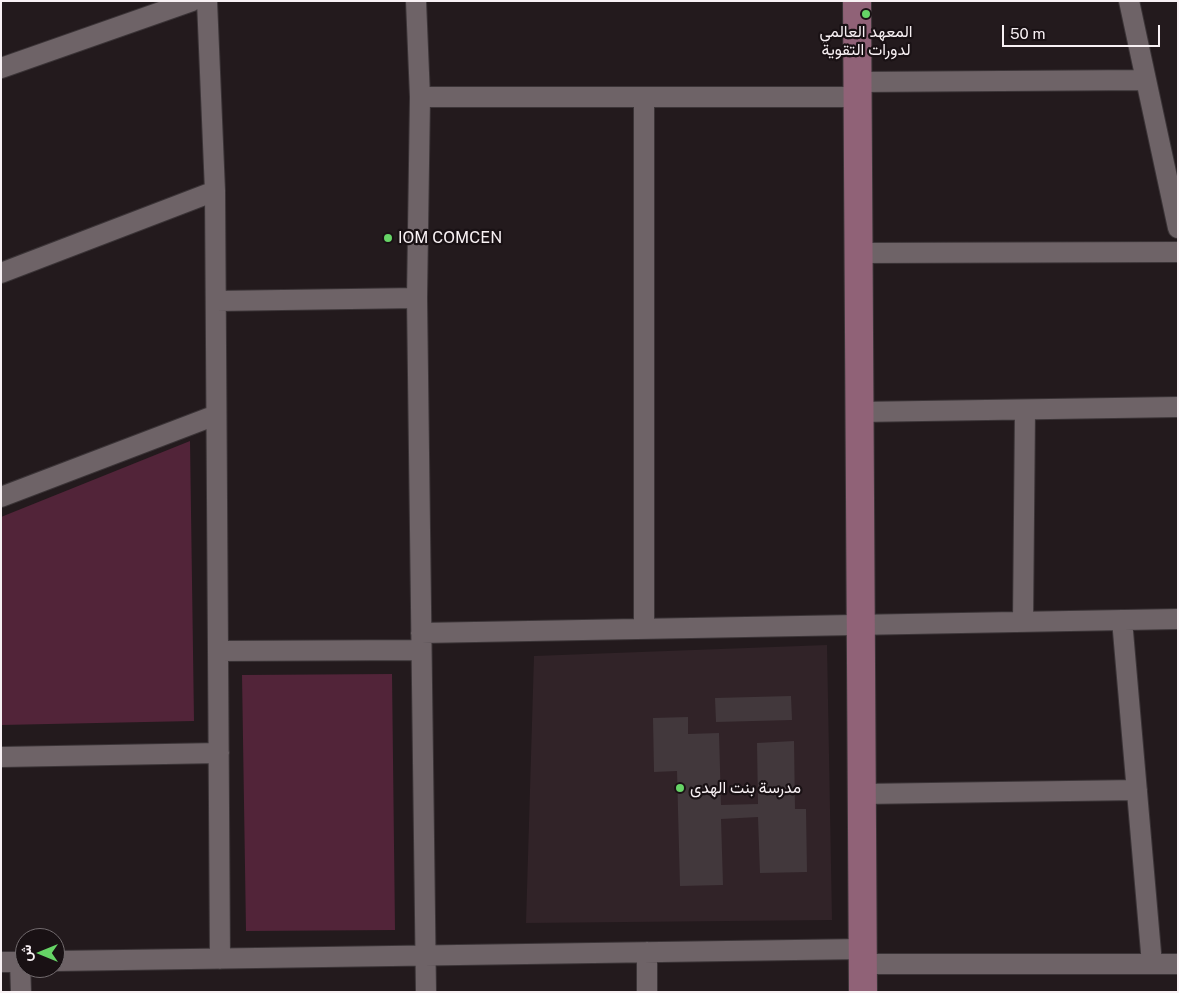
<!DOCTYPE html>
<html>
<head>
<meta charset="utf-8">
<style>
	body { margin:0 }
	#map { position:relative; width:1179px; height:993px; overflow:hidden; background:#231a1d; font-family:"Public Sans",Vazirmatn,sans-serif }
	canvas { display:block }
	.frame { position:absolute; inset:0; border:2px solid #f8f1f4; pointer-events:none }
	.north { position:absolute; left:15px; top:928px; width:50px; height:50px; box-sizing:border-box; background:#191114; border:1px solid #726b6e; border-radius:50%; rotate:270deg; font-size:14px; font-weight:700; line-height:20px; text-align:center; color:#f8f1f4 }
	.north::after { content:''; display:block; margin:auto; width:18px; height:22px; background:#66d466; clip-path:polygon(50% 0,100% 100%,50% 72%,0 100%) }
	.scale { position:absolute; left:1002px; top:25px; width:158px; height:22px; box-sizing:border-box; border:2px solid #f8f1f4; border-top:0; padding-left:6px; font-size:15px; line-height:18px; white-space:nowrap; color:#f8f1f4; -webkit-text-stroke:4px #191114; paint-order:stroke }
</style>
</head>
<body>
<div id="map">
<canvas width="1179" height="993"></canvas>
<div class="frame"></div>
<div class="north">ش</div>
<div class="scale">50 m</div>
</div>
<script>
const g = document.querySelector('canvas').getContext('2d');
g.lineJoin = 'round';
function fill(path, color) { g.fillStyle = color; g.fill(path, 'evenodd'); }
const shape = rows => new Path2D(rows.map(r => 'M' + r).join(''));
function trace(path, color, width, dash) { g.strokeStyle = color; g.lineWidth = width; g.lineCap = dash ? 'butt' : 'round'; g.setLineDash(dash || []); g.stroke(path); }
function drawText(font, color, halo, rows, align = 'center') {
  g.font = font + ' "Public Sans",Vazirmatn,sans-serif'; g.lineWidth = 4.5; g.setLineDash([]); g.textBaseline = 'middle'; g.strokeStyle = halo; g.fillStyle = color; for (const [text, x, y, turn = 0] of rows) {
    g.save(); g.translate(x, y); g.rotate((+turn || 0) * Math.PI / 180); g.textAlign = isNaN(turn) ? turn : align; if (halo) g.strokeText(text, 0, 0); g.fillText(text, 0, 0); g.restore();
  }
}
fill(shape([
	[827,645,832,920,526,923,534,656]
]), '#312328');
fill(shape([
	[190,441,194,721,1,725,1,517],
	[392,674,395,930,246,931,242,675]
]), '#522439');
fill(shape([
	[791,696,792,720,716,722,715,698],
	[688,717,688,734,719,733,721,805,758,804,757,743,794,741,795,809,806,809,807,872,760,873,758,817,721,819,723,885,680,886,677,771,654,772,653,718]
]), '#42383c');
const street = shape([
	[207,1,215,191,220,959],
	[416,1,420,97,417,298,426,992],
	[1129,1,1178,228],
	[1,68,192,1],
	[857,82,1145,80],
	[420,97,857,97],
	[644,98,644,629],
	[858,253,1178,252],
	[1,273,215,191],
	[216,301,417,298],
	[859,412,1178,407],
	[1,497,216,415],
	[1122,620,1152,964],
	[1023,622,1025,410],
	[421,633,1178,619],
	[218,651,421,650],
	[1,757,219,753],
	[862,794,1137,790],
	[647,952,647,992],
	[55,961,862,949],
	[1,962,25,962],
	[20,962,21,992],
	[862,964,1178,964]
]);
const secondary = shape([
	[857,1,863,992]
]);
trace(street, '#3b3437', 22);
trace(secondary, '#3b3437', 30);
trace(street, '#6e6367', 20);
trace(secondary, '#906277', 28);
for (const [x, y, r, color] of [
	[866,14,5,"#66d466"],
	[388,238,5,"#66d466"],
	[680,788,5,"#66d466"]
]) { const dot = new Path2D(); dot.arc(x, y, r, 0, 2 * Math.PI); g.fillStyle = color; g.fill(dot); trace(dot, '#191114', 2); }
drawText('16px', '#f8f1f4', '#191114', [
	["المعهد العالمي",866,32,"center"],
	["لدورات التقوية",866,50,"center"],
	["IOM COMCEN",398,238],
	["مدرسة بنت الهدی",690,788]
], 'left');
</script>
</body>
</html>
